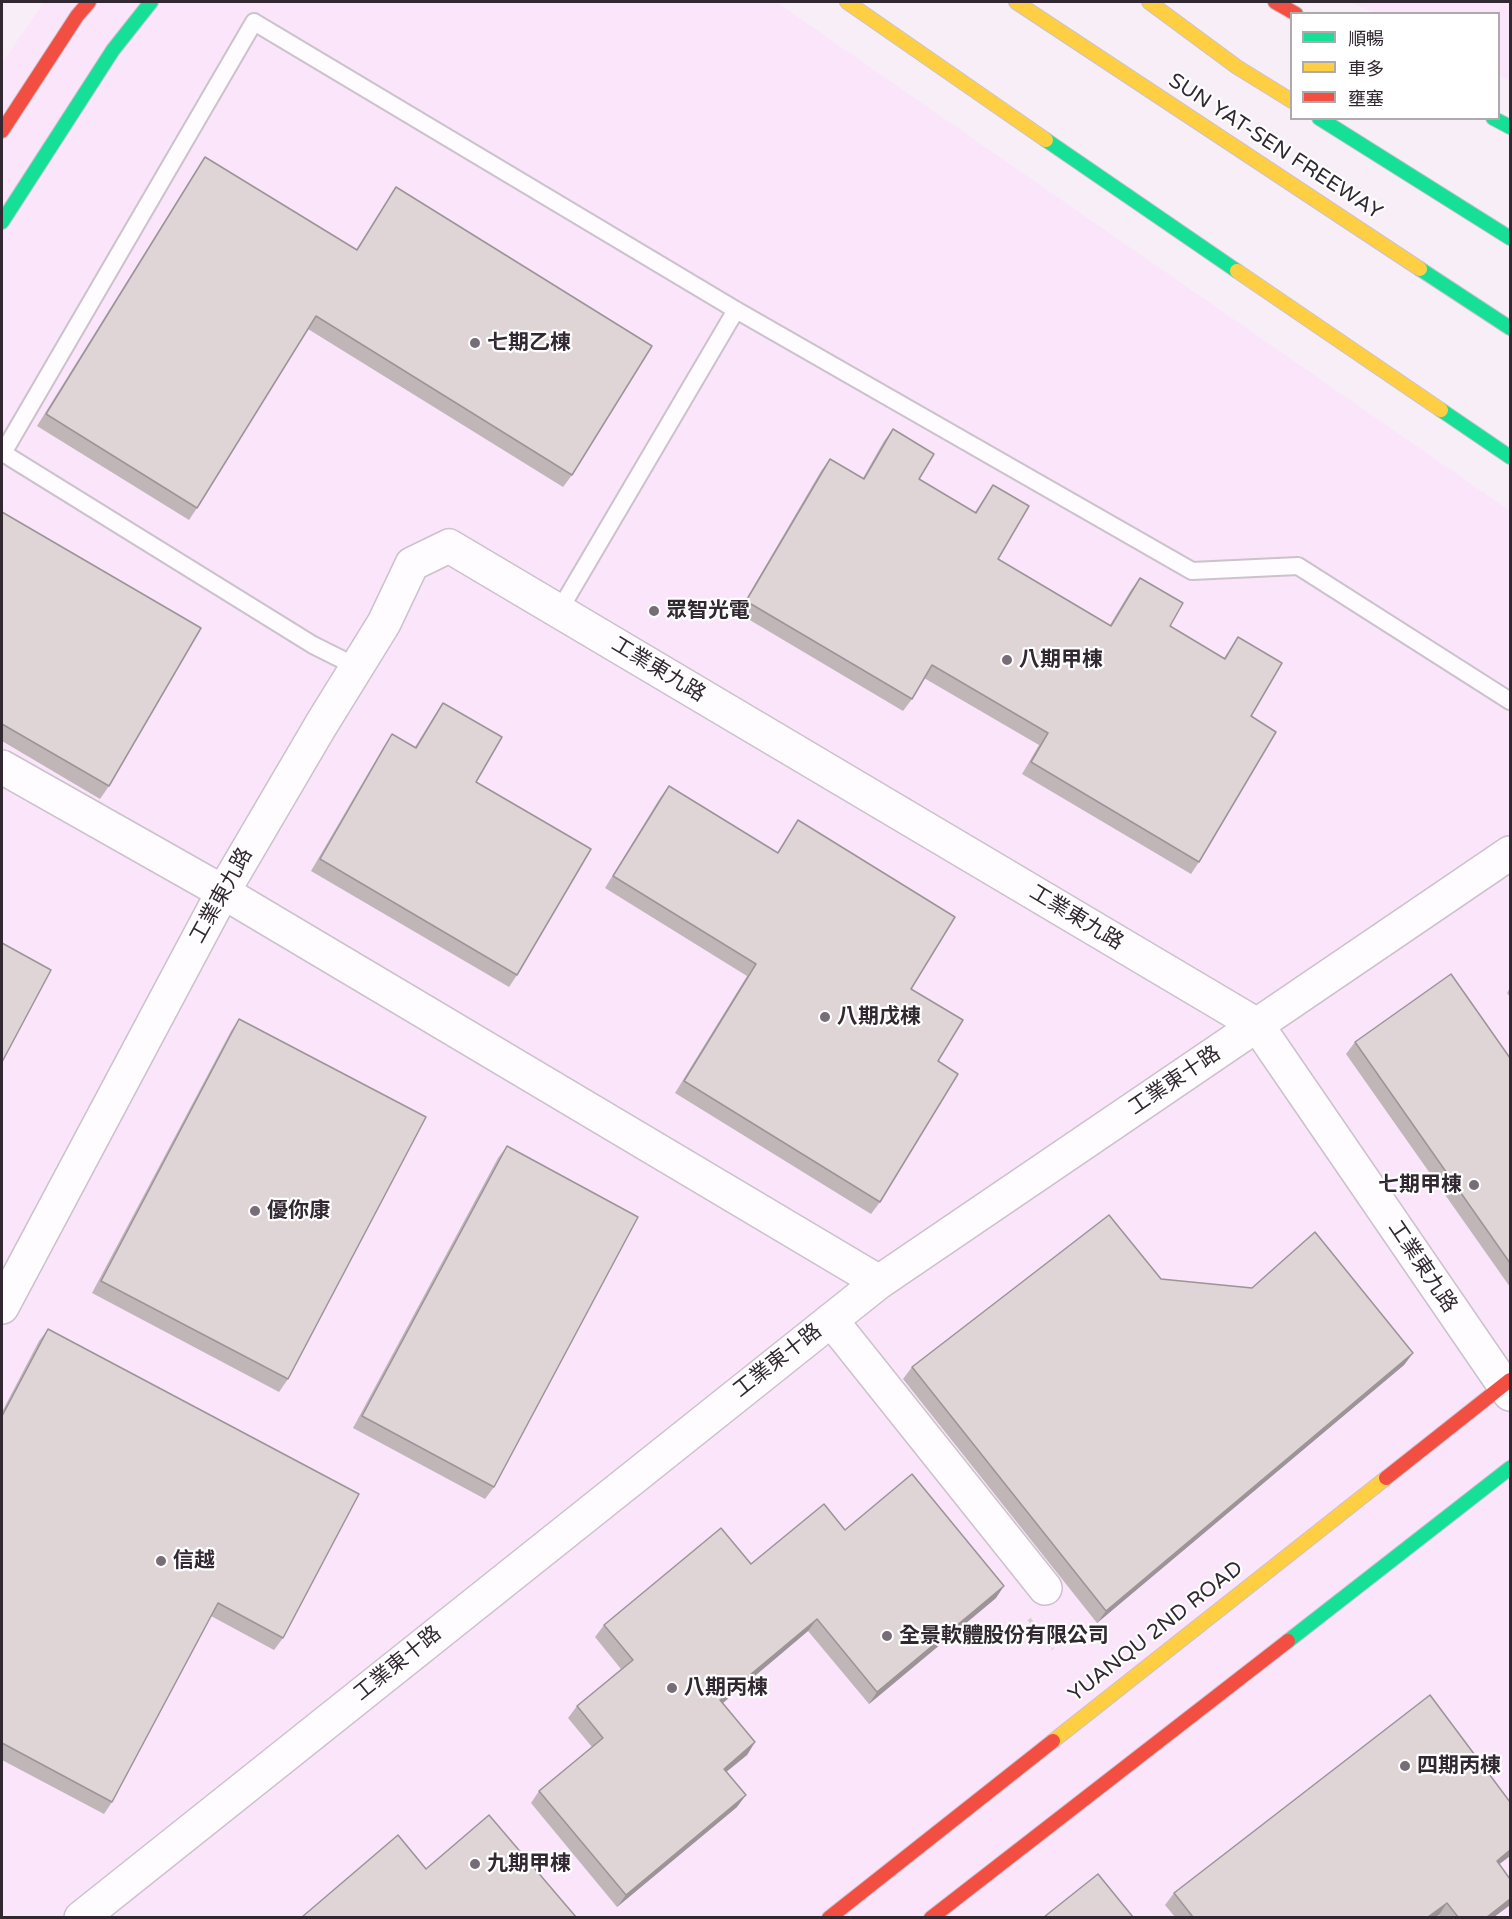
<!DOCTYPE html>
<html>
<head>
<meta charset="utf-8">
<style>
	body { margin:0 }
	#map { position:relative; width:1512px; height:1919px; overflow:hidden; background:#f8eef8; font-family:"Varela Round","Noto Sans TC",sans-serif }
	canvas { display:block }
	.frame { position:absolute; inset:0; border:3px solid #312831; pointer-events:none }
	.legend { position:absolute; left:1290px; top:12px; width:210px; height:108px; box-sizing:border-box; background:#fff; border:2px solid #ada9ad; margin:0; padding:8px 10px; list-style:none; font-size:18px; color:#312831 }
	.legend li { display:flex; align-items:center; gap:12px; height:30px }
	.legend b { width:30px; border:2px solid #ada9ad }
</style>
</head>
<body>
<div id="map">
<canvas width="1512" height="1919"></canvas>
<div class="frame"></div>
<ul class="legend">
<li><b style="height:8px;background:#16e098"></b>順暢</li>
<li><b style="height:8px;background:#ffcf43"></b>車多</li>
<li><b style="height:8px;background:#f24e42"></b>壅塞</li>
</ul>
</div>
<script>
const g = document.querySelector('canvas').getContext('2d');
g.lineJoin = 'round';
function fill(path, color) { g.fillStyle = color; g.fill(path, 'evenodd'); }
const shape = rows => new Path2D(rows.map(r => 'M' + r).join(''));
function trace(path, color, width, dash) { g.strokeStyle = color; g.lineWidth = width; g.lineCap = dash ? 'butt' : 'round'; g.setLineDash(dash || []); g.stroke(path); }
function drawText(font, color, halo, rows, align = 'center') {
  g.font = font + ' "Varela Round","Noto Sans TC",sans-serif'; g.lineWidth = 4.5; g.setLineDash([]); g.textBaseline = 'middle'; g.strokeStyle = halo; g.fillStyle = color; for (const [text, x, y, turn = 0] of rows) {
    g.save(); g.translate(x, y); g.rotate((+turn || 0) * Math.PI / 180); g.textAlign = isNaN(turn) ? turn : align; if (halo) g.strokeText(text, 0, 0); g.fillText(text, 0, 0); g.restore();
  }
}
fill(shape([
	[44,2,776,2,1510,511,1510,1917,2,1917,2,63],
	[1350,2,1510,2,1510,81,1499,75,1498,14,1374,13]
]), '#fae5fb');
const lane = shape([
	[559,611,736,310],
	[357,667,313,645,3,453,254,22,736,310,1192,571,1298,566,1510,701]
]);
const street = shape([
	[2,767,223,892,879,1282],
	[2,1307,223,892,321,725,384,623,412,564,449,546,1257,1025,1510,1394],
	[831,1320,1045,1588],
	[81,1918,879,1282,1510,853]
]);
const fast = shape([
	[1319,118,1510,238],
	[1493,118,1510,127],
	[1046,140,1237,271],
	[2,222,113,50,151,2],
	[1420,269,1510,328],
	[1441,410,1510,457],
	[1288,1641,1510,1468]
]);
const slow = shape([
	[847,2,1046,140],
	[1016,2,1420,269],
	[1149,2,1237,67,1292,101],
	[1237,271,1441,410],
	[1053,1741,1386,1478]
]);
const jam = shape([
	[1275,2,1296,14],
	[2,131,77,16,89,2],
	[1386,1478,1510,1380],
	[829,1918,1053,1741],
	[931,1918,1288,1641]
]);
trace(lane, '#cbc2cb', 20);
trace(street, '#cbc2cb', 36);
trace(fast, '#cbc2cb', 16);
trace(slow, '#cbc2cb', 16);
trace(jam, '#cbc2cb', 16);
trace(shape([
	[1029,1619,1053,1649]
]), '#d4d0d5', 4, [4.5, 3]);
trace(lane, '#fefcfe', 16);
trace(street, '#fefcfe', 33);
trace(fast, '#16e098', 14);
trace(slow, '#ffcf43', 14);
trace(jam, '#f24e42', 14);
fill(shape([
	[205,157,356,250,396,187,572,475,563,487,308,329,197,508,189,520,37,426,197,169],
	[893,429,919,479,975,512,993,485,998,559,1110,625,1131,590,1140,578,1170,626,1224,658,1238,637,1251,716,1199,862,1191,874,1022,774,1039,745,924,678,912,699,903,711,738,613,821,471,830,459,863,478,884,441],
	[2,512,109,786,100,799,2,741],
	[443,703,476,782,517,975,509,987,311,871,384,746,392,734,415,747,435,715],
	[669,786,777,853,798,820,911,989,938,1061,880,1202,871,1214,675,1093,747,976,605,888,660,798],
	[1510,988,1510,997,1507,993],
	[239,1019,288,1379,279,1392,92,1293,231,1031],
	[1355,1042,1510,1058,1510,1287,1346,1054],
	[507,1146,494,1487,485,1499,353,1428,498,1158],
	[1161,1279,1413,1353,1404,1365,1097,1623,903,1379,912,1367],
	[48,1329,283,1638,274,1650,211,1616,112,1802,104,1814,2,1760,2,1412,39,1341],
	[845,1530,996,1598,869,1704,808,1631,723,1703,755,1742,747,1755,726,1772,737,1807,617,1907,531,1803,539,1791,592,1747,568,1718,577,1706,621,1669,595,1637,604,1625,751,1564],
	[1499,1864,1510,1879,1510,1905,1494,1917,1440,1917,1439,1915,1435,1917,1175,1917,1165,1905,1174,1893]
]), '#c0b6b8');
fill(shape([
	[1413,1353,1404,1365,1097,1623,1106,1611],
	[1004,1586,996,1598,869,1704,877,1692],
	[817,1619,808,1631,712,1712,720,1700],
	[755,1742,747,1755,715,1781,724,1769],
	[746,1795,737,1807,617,1907,626,1895],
	[1510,1850,1510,1856,1488,1873,1497,1861],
	[1510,1899,1510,1905,1494,1917,1487,1917],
	[1447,1903,1439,1915,1435,1917,1428,1917]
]), '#9c9496');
const building = shape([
	[205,157,357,250,396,187,652,346,572,475,316,316,197,508,46,414,205,157],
	[893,429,934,454,919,479,976,513,993,485,1029,506,998,559,1111,626,1140,578,1183,603,1170,626,1225,659,1238,637,1282,663,1251,716,1276,732,1199,862,1031,762,1048,733,932,665,912,699,746,601,830,459,864,479,893,429],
	[2,512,201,628,109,786,2,724,2,512],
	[443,703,502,737,476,782,591,849,517,975,320,859,392,734,416,748,443,703],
	[669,786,778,853,798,820,955,917,911,989,963,1020,938,1061,958,1074,880,1202,684,1081,756,964,613,876,669,786],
	[2,943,51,970,2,1062,2,943],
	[1451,974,1510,1058,1510,1263,1355,1042,1451,974],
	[239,1019,426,1117,288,1379,101,1281,239,1019],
	[507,1146,638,1217,494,1487,362,1416,507,1146],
	[1109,1215,1161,1279,1252,1288,1315,1232,1413,1353,1106,1611,912,1367,1109,1215],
	[48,1329,359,1494,283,1638,218,1603,112,1802,2,1743,2,1416,48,1329],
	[912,1474,1004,1586,877,1692,817,1619,720,1700,755,1742,724,1769,746,1795,626,1895,539,1791,603,1738,577,1706,633,1660,604,1625,721,1528,751,1564,824,1504,845,1530,912,1474],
	[1430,1695,1510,1802,1510,1850,1497,1861,1510,1879,1510,1899,1487,1917,1458,1917,1447,1903,1428,1917,1193,1917,1174,1893,1430,1695],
	[489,1815,576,1917,302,1917,398,1835,426,1869,489,1815],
	[1098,1874,1133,1917,1044,1917,1098,1874]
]);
fill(building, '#dfd4d6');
trace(building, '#9c9496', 1.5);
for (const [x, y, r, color] of [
	[475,343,6,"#776d77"],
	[654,611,6,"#776d77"],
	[1007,660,6,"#776d77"],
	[825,1017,6,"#776d77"],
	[1474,1185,6,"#776d77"],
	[255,1211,6,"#776d77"],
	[161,1561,6,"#776d77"],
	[887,1636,6,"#776d77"],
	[672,1688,6,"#776d77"],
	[1405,1766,6,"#776d77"],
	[475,1864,6,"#776d77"]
]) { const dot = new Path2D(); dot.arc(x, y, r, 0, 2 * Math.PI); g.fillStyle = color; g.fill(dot); trace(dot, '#fff', 2); }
drawText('21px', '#312831', '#fff', [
	["SUN YAT-SEN FREEWAY",1275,147,33],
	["工業東九路",658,670,31],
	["工業東九路",222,896,-61],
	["工業東九路",1076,918,31],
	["工業東十路",1175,1081,-34],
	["工業東九路",1422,1267,56],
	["工業東十路",778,1361,-38],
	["YUANQU 2ND ROAD",1156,1632,-38],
	["工業東十路",398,1664,-39]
]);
drawText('bold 21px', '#312831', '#fff', [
	["七期乙棟",487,343],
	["眾智光電",666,611],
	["八期甲棟",1019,660],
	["八期戊棟",837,1017],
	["七期甲棟",1462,1185,"right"],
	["優你康",267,1211],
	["信越",173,1561],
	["全景軟體股份有限公司",899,1636],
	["八期丙棟",684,1688],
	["四期丙棟",1417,1766],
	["九期甲棟",487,1864]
], 'left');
</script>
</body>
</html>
